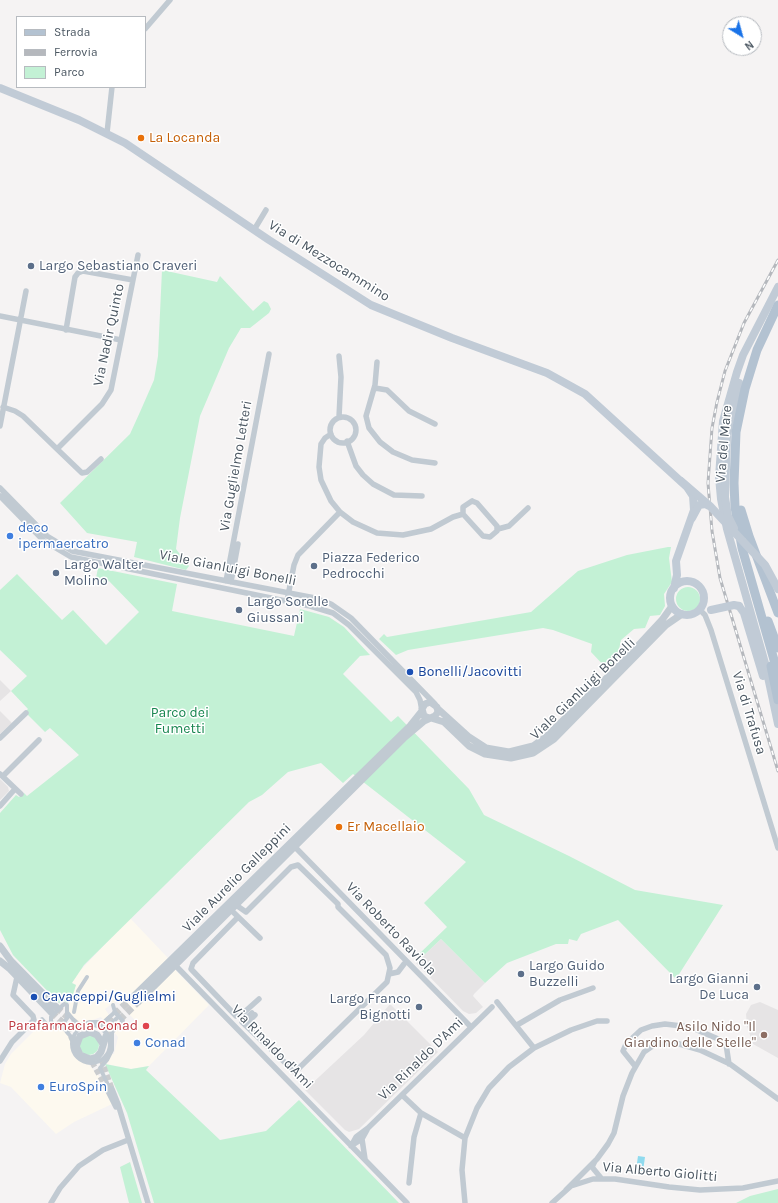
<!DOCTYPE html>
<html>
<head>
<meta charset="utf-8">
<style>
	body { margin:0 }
	#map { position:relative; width:778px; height:1203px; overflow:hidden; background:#f5f3f3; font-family:Karla,sans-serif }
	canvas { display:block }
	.legend { position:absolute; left:16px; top:16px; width:130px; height:72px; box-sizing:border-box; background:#fff; border:1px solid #b7bbc0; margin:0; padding:5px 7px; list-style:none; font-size:12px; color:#4a5661 }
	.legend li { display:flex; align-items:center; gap:8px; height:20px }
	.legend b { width:20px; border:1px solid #b7bbc0 }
	.north { position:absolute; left:722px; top:16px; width:40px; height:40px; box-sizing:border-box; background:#fff; border:1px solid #b7bbc0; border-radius:50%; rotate:143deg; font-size:11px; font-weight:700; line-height:16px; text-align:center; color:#4a5661 }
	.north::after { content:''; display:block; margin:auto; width:14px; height:18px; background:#1a73e8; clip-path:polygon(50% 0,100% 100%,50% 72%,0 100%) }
</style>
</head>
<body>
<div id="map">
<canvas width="778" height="1203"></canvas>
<ul class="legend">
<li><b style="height:5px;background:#b3c2d1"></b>Strada</li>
<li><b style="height:5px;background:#b5b8bd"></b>Ferrovia</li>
<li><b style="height:11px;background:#c3f1d5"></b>Parco</li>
</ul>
<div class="north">N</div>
</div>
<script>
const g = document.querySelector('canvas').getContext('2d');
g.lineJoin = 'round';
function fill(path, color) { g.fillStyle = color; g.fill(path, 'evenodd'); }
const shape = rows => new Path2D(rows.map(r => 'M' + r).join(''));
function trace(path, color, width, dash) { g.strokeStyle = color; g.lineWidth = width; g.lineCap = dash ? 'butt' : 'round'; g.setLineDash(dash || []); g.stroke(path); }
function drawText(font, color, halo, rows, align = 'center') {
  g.font = font + ' Karla,sans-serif'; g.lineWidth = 3; g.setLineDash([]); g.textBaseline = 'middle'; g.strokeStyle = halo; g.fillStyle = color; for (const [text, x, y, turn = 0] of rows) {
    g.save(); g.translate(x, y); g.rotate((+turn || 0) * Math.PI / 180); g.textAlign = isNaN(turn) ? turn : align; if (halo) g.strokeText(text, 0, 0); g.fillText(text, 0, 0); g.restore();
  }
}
fill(shape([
	[130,918,167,957,177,972,209,1005,149,1066,131,1069,107,1064,111,1054,114,1054,118,1037,114,1032,121,1025,127,1030,136,1021,129,1014,132,1010,125,1003,122,1006,116,1001,112,1005,110,1005,105,1009,109,1015,104,1021,101,1017,81,1024,68,1013,69,1003,76,985,72,983,79,972],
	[42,1023,49,1030,52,1028,62,1029,69,1037,69,1040,72,1040,75,1054,87,1063,99,1076,112,1104,74,1122,56,1134,11,1087,0,1083,5,1064,11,1054]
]), '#fdf9ef');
fill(shape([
	[0,680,11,691,0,701],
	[0,711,12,723,0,734],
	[0,779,8,787,9,791,0,800],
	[441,939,485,983,474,994,473,996,483,1007,476,1013,469,1014,463,1011,416,963],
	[760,1002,778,1010,778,1058,753,1044,747,1026,746,1014,751,1005],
	[390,1004,438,1052,359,1129,349,1132,345,1130,305,1090,364,1035]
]), '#e6e4e5');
fill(shape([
	[162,270,217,282,220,276,253,311,264,301,268,303,271,309,269,313,250,328,241,328,229,348,200,416,180,518,176,549,189,566,186,570,134,557,137,542,87,533,60,503,130,434,140,412,154,380,158,356],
	[668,547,671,547,669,558,672,582,664,594,665,606,660,615,650,616,645,628,634,629,621,640,617,659,607,669,591,652,592,644,553,630,543,628,408,650,396,655,379,639,384,634,387,637,531,612,578,571,627,555],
	[98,568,177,584,172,611,294,636,300,609,329,617,344,627,370,655,360,656,343,674,391,722,398,716,469,789,484,815,569,856,635,890,723,905,676,979,618,920,581,934,577,941,569,939,568,944,556,944,507,963,485,983,441,939,421,958,418,955,447,927,424,903,466,862,353,774,343,783,321,763,288,772,262,795,249,802,84,965,72,983,76,985,71,1001,67,1003,63,1000,59,1003,13,955,0,930,0,813,16,795,19,797,24,793,27,796,79,755,50,728,45,732,25,712,28,709,11,691,27,676,0,650,0,590,17,574,62,620,73,610,106,645,139,612,109,581,104,586,96,578],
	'676 599a12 12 0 1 1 24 0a12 12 0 1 1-24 0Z',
	'79 1045a10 10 0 1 1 20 0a10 10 0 1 1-20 0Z',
	[105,1064,131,1069,149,1066,146,1070,220,1140,266,1131,299,1100,399,1203,154,1203,127,1113],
	[130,1162,142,1203,129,1203,120,1167],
	[778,1189,778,1203,736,1203,750,1196]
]), '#c3f1d5');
fill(shape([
	[638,1156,645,1157,643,1171,636,1170]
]), '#90daee');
trace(shape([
	[101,1059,112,1089],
	[92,1062,108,1091]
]), '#caccce', 5.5, [5.5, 3]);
trace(shape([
	[56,1007,80,1027],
	[51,1012,65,1025,73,1039],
	[99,1029,134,996],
	[106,1036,113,1026,139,1001]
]), '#caccce', 7, [7, 3.5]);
trace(shape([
	[74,1012,78,991,87,977],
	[42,1019,49,1027,62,1026,72,1038],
	'72 1044a19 19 0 1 1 38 0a19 19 0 1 1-38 0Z',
	[54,1026,51,1021,51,1017,64,1004,67,1005,67,1012,80,1028],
	[62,1026,67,1018,67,1013],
	[78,1026,90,1022,104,1022,115,1012,113,1005],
	[104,1031,119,1016],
	[110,1089,100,1068,107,1060,112,1050,112,1032,123,1021,115,1012]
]), '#c1cad2', 4);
trace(shape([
	[145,29,170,0],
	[107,133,112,87],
	[254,230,266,210],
	[0,316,121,340],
	[66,330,75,277,78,273,83,271,133,280],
	[339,356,341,377,339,417],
	[377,362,375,385,366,416,369,428,380,442,393,452,412,460,435,463],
	[375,388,387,390,409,411,435,424],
	[3,407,15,411,23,416,57,449,102,404,111,390,138,255],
	'330 430a13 13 0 1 1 26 0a13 13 0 1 1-26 0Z',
	[0,426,26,291],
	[331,434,325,438,321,444,319,467,321,480,331,501,340,512,353,522,377,533,403,535,431,529,453,517,463,514],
	[347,441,356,466,363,475,373,484,394,495,422,496],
	[57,449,82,473,87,472,101,459],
	[0,488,47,536,72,551,315,598,331,604,351,618,435,704],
	[0,496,44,541,71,557,310,606,333,613,349,625,416,692,420,700,422,711],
	[472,501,477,503,497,526,497,531,490,537,483,536,463,514,463,507,472,501],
	[498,529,509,526,528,508],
	[226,581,269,354],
	[231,582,238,544],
	[287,601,294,565,298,555,340,512],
	[700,610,705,615,711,630,778,848],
	[0,738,26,713],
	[0,774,21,794],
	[3,776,39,740],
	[0,806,15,789],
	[295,847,471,1027],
	[236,905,246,912,291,867,298,865,338,904,338,907,386,955,390,968,387,982,295,1072,242,1022,252,1013],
	[231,910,260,938],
	[238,917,193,963,191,969,236,1016,240,1016,259,999],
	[175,965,407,1203],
	[389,974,398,972,404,964],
	[497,1002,534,1048],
	[245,1025,255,1015],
	[517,1025,560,1000,593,988],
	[0,1061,12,1042,34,1020,33,1016,13,995,17,977],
	[635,1066,623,1051,626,1044,641,1030,652,1026,665,1024,690,1027,723,1041,726,1044,729,1064],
	[112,1089,118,1104,148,1203],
	[108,1091,116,1107],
	[402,1095,421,1113,465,1138],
	[362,1139,365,1159],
	[351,1146,356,1137,368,1128,492,1007],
	[351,1146,362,1139,367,1130],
	[595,1161,592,1167,601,1178],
	[409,1183,414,1137,421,1113],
	[566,1190,597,1159,608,1144,614,1133,623,1096,632,1073,644,1052,654,1045,676,1043,700,1050,730,1064,778,1099],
	[51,1203,60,1188,79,1166,103,1150,128,1140],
	[465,1203,462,1170,465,1138,477,1108,489,1088,509,1067,534,1048,571,1030,597,1021,607,1021],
	[552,1203,571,1186,593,1179,615,1179,669,1187,700,1190,743,1188,778,1181]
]), '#c1cad2', 5.5);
trace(shape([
	[437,708,469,737,486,748,509,752,533,746,547,736,622,663,662,620,672,606],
	[431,718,444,722,469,746,485,754,511,758,533,753,554,739,666,625,682,614],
	[0,946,11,961,56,1007],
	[0,961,10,969,51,1012],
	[134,996,410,726,422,711],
	[139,1001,405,737,424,721,435,716,438,712,437,707,430,702,425,704,422,709,424,716,429,718],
	[73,1039,80,1055,90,1059,97,1057,101,1052,106,1036],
	[76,1047,80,1036,90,1032,97,1035,103,1044]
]), '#c1cad2', 7);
trace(shape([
	[0,88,79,120,125,143,269,240,371,305,452,338,547,373,585,394,687,487,693,496,694,510,676,561,677,575,674,588],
	[778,287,743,355,737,372,723,421,719,477,721,499,727,529,765,663,778,724],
	[727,435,739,383],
	'670 598a17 17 0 1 1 34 0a17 17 0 1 1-34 0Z',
	[739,606,744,613,763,676]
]), '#c1cbd6', 8);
trace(shape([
	[778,305,757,350,745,389,736,432,734,483,735,507,742,548,778,674],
	[741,510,749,536,778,613],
	[768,621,778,648],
	[771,666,778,700]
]), '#b3c2d1', 9);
const rail = shape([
	[778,260,744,323,725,371,717,402,712,428,708,483,712,531,720,578,778,771]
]);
trace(rail, '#b5b8bd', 3);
trace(rail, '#fff', 1.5, [4.5]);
trace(shape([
	[727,435,725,497,728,516,734,528],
	[681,481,710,506,765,565,778,589],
	[692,518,699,505,705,504,709,506],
	[711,610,734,605,739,606]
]), '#c1cbd6', 8);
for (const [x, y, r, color] of [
	[141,138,4,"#e8710a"],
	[31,266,4,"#5c6f8a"],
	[10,536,4,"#3f7fe0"],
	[314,566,4,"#5c6f8a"],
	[56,573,4,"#5c6f8a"],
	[239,610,4,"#5c6f8a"],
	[410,672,4,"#1a4fb4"],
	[339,827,4,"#e8710a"],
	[521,974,4,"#5c6f8a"],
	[757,987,4,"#5c6f8a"],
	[34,997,4,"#1a4fb4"],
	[419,1007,4,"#5c6f8a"],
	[146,1026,4,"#e0444e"],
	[764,1035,4,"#8d6e63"],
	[137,1043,4,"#3f7fe0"],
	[41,1087,4,"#3f7fe0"]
]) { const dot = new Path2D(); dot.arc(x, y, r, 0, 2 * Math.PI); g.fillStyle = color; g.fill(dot); trace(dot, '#fff', 1.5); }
drawText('14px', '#c56008', '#fff', [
	["La Locanda",149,138],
	["Er Macellaio",347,827]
], 'left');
drawText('14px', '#4a5661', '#fff', [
	["Via di Mezzocammino",329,261,32],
	["Via Nadir Quinto",109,335,-78],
	["Via del Mare",724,444,-85],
	["Via Guglielmo Letteri",236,466,-80],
	["Viale Gianluigi Bonelli",228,568,11],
	["Viale Gianluigi Bonelli",583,689,-44],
	["Via di Trafusa",749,713,73],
	["Viale Aurelio Galleppini",237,878,-45],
	["Via Roberto Raviola",391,929,46],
	["Via Rinaldo d'Ami",272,1047,46],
	["Via Rinaldo D'Ami",421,1059,-44],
	["Via Alberto Giolitti",660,1172,5]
]);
drawText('14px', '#4e5e75', '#fff', [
	["Largo Sebastiano Craveri",39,266],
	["Piazza Federico",322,558],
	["Pedrocchi",322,574],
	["Largo Walter",64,565],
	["Molino",64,581],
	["Largo Sorelle",247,602],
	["Giussani",247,618],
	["Largo Guido",529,966],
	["Buzzelli",529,982],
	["Largo Gianni",749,979,"right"],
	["De Luca",749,995,"right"],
	["Largo Franco",411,999,"right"],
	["Bignotti",411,1015,"right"]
], 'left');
drawText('14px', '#366cbe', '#fff', [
	["deco",18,528],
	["ipermaercatro",18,544],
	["Conad",145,1043],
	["EuroSpin",49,1087]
], 'left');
drawText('14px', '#164399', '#fff', [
	["Bonelli/Jacovitti",418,672],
	["Cavaceppi/Guglielmi",42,997]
], 'left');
drawText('14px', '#17864f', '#fff', [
	["Parco dei",180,713],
	["Fumetti",180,729]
]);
drawText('14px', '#be3a42', '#fff', [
	["Parafarmacia Conad",138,1026]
], 'right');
drawText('14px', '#785e54', '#fff', [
	["Asilo Nido \"Il",756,1027],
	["Giardino delle Stelle\"",756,1043]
], 'right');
</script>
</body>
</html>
